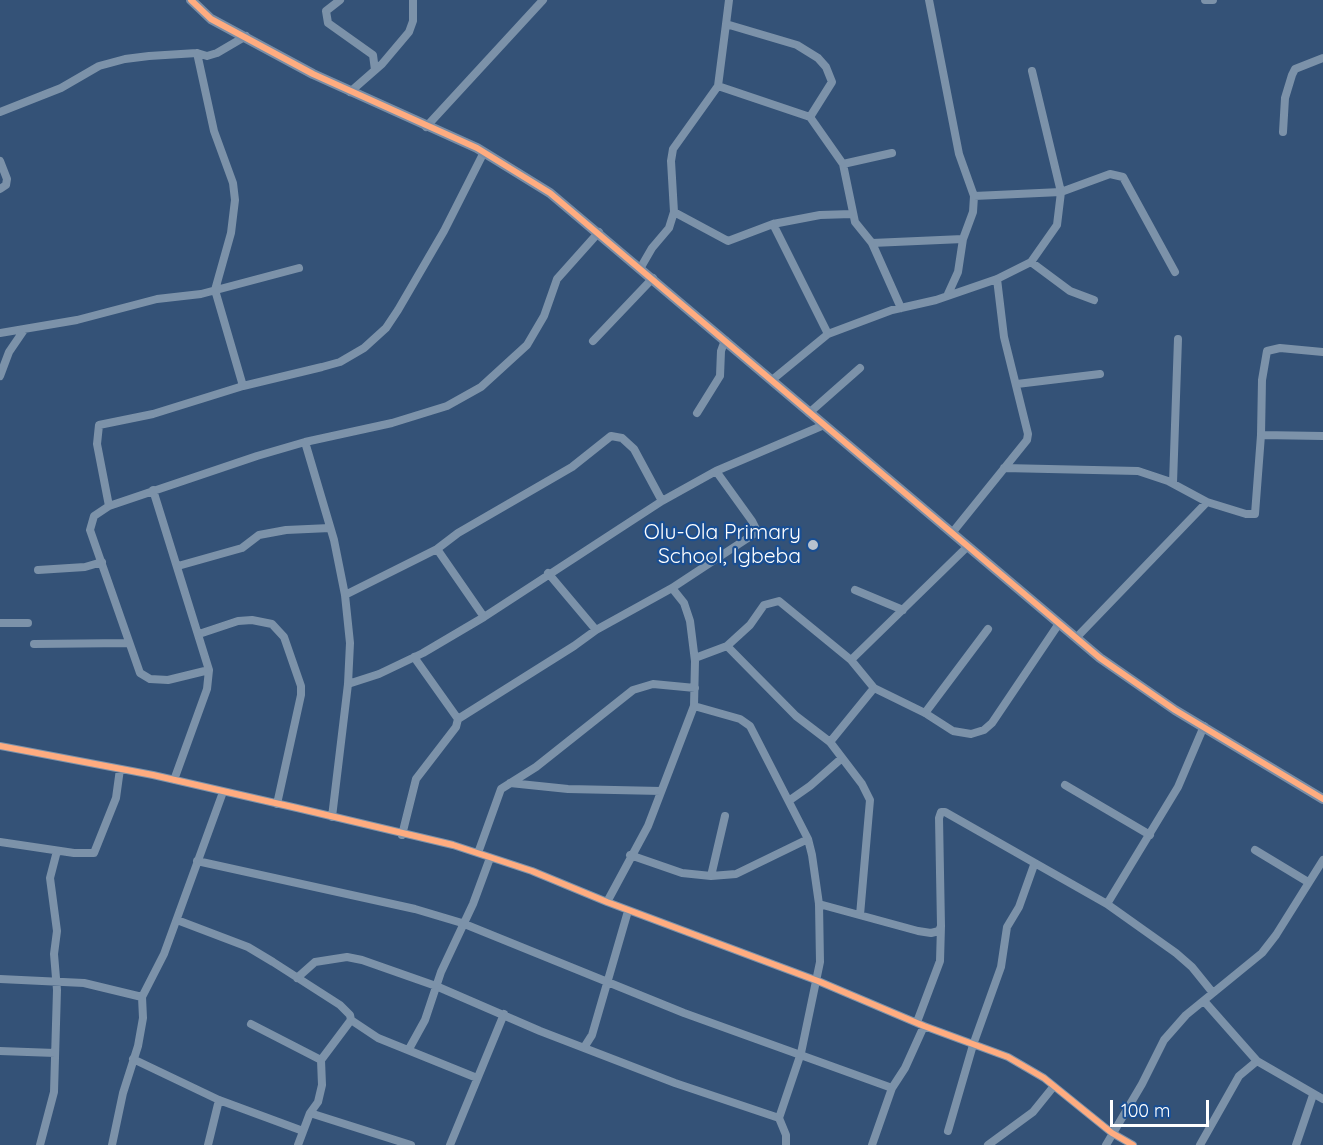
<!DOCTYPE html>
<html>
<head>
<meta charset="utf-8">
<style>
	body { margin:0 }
	#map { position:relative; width:1323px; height:1145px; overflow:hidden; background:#345277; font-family:Quicksand,sans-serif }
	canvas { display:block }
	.scale { position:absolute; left:1110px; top:1100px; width:99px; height:27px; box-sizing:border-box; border:3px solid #fff; border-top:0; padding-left:8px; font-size:18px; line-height:21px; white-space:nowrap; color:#fff; -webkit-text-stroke:4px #194e92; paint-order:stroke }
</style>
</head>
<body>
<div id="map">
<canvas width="1323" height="1145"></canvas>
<div class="scale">100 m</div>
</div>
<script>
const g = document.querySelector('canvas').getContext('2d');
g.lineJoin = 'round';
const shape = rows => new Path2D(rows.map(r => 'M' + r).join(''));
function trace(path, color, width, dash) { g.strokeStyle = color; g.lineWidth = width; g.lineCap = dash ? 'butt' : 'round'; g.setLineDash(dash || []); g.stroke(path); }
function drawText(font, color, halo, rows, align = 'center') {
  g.font = font + ' Quicksand,sans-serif'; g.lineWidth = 4.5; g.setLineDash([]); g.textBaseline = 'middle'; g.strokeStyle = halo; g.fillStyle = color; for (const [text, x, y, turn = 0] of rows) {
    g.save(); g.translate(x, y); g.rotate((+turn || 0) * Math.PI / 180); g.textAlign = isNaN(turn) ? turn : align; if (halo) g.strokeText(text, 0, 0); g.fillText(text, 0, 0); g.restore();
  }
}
trace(shape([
	[340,0,326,11,328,23,373,55,375,70],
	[729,0,726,24,797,45,818,58,826,67,832,82,810,117],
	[929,0,959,154,974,196,973,212,963,239,958,272,948,294],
	[1205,0,1213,0],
	[197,53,214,131,233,183,235,200,231,233,215,290,243,386],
	[718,86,810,117,843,164,855,222,872,243,901,308],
	[350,92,382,64,409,32,413,21,413,0],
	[0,112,61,88,99,66,125,59,149,56,197,53,207,56,217,53,246,36],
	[426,127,543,0],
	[1283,132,1285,98,1292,75,1295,69,1323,58],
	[0,161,7,179,6,185,0,189],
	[843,164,892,153],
	[974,196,1061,192,1110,174,1123,177,1175,272],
	[674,212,728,241,773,224,820,215,852,214],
	[773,224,828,334],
	[872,243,963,239],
	[1031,262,1070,291,1094,300],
	[641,267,652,248,669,228,674,212,671,161,673,149,718,86,726,24],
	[0,333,77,320,157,299,201,294,299,268],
	[593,341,653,278],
	[0,376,9,352,24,330],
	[772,380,828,334,892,310,936,300,997,279,1031,262,1057,225,1061,192,1032,71],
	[1017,384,1100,374],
	[697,413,720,376,721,351,725,340],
	[809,413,860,368],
	[1261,435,1323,436],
	[305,442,334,540,345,595,350,643,348,684,332,817],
	[1004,468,1138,471,1168,481,1207,502],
	[1173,483,1178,339],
	[153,490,209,670,207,689,174,780],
	[109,506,97,444,99,425,153,414,243,386,322,367,340,362,364,348,386,328,398,310,444,231,484,152],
	[952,533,1027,440,1028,434,1004,337,997,279],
	[437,549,484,617],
	[178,566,242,548,259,535,286,530,330,528],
	[38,570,85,567,102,562],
	[548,573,596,630],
	[855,590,903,610],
	[345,595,437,549,458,533,572,467,611,436,622,438,634,449,662,501],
	[0,623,28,623],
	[199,634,238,621,252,620,272,624,284,637,301,686,301,695,277,804],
	[1077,637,1207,502,1246,514,1255,514,1261,435,1262,380,1267,351,1280,348,1323,352],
	[34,644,128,643],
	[727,646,750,625,764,605,779,601,851,660,874,688,925,713,953,731,971,734,984,730,992,723,1058,625],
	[695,658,727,646,796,716,830,742,862,784,870,800,860,915],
	[851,660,967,547],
	[209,670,168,680,150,679,140,673,90,530,94,516,109,506,257,456,305,442,392,423,447,406,481,387,527,345,544,316,557,279,599,232],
	[348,684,379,674,423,653,484,617,662,501,716,471,824,425],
	[694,706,740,719,750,726,808,839,812,855,819,904,820,962,801,1053,779,1118,786,1135,786,1145],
	[925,713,988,629],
	[458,719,574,646,596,630,672,588,754,534,756,529,752,521,716,471],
	[830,742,874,688],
	[0,746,153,775,297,808,453,845,532,871,607,902,818,981,924,1026,1008,1057,1044,1078,1112,1133,1133,1145],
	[510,783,568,789,661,791],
	[1065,785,1150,835],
	[790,800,810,786,842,758],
	[402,835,416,779,456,727,458,719,414,657],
	[0,842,74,853,94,853,116,798,120,769],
	[1255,850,1308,882],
	[478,853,501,789,536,767,633,690,653,684,695,688],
	[630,855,682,873,711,876,736,874,808,839],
	[197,861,415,909,462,923,684,1013,892,1088],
	[711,876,725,816],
	[607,902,648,826,694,706,695,661,690,621,684,603,672,588],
	[819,904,918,931,931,933,939,931,941,926,939,818,941,812,945,812,1107,904,1176,953,1192,967,1213,993],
	[1107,904,1178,787,1204,726],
	[177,920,248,947,273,962,340,1005,350,1015,351,1020,378,1038,477,1078],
	[297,978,315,962,347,957,362,960,436,986,540,1031,675,1083,779,1118],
	[0,979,84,983,142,997],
	[1204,1001,1257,1061,1323,1099],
	[917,1022,940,961,941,926],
	[251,1024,321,1060],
	[585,1046,592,1035,628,911],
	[409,1049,425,1020,441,972,473,904,490,858],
	[0,1051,55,1053],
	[133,1059,219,1100,303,1131],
	[310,1113,411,1145],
	[948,1131,973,1045,1001,967,1007,927,1019,907,1034,865],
	[40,1145,54,1092,57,990,54,954,57,931,50,878,57,851],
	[112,1145,123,1093,138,1046,143,1018,142,997,164,954,223,792],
	[208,1145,219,1100],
	[298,1145,310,1113,318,1102,322,1085,321,1060,351,1020],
	[450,1145,504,1014],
	[872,1145,892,1088,905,1068,924,1026],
	[988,1145,1033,1112,1054,1086],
	[1106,1145,1142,1084,1164,1040,1186,1015,1262,953,1276,935,1323,860],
	[1200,1145,1239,1076,1257,1061],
	[1296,1145,1313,1095]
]), '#7c92a9', 8);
trace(shape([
	[191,0,211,19,313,74,477,148,550,193,1100,658,1175,710,1323,799]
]), '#788da6', 10);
trace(shape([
	[191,0,211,19,313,74,477,148,550,193,1100,658,1175,710,1323,799],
	[0,746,153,775,297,808,453,845,532,871,607,902,818,981,924,1026,1008,1057,1044,1078,1112,1133,1133,1145]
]), '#ffac80', 6);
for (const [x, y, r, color] of [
	[813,545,6,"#b8c2cf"]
]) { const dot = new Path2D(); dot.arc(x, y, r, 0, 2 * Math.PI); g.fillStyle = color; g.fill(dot); trace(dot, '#194e92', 2); }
drawText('21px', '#fff', '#194e92', [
	["Olu-Ola Primary",801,533],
	["School, Igbeba",801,557]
], 'right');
</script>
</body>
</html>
